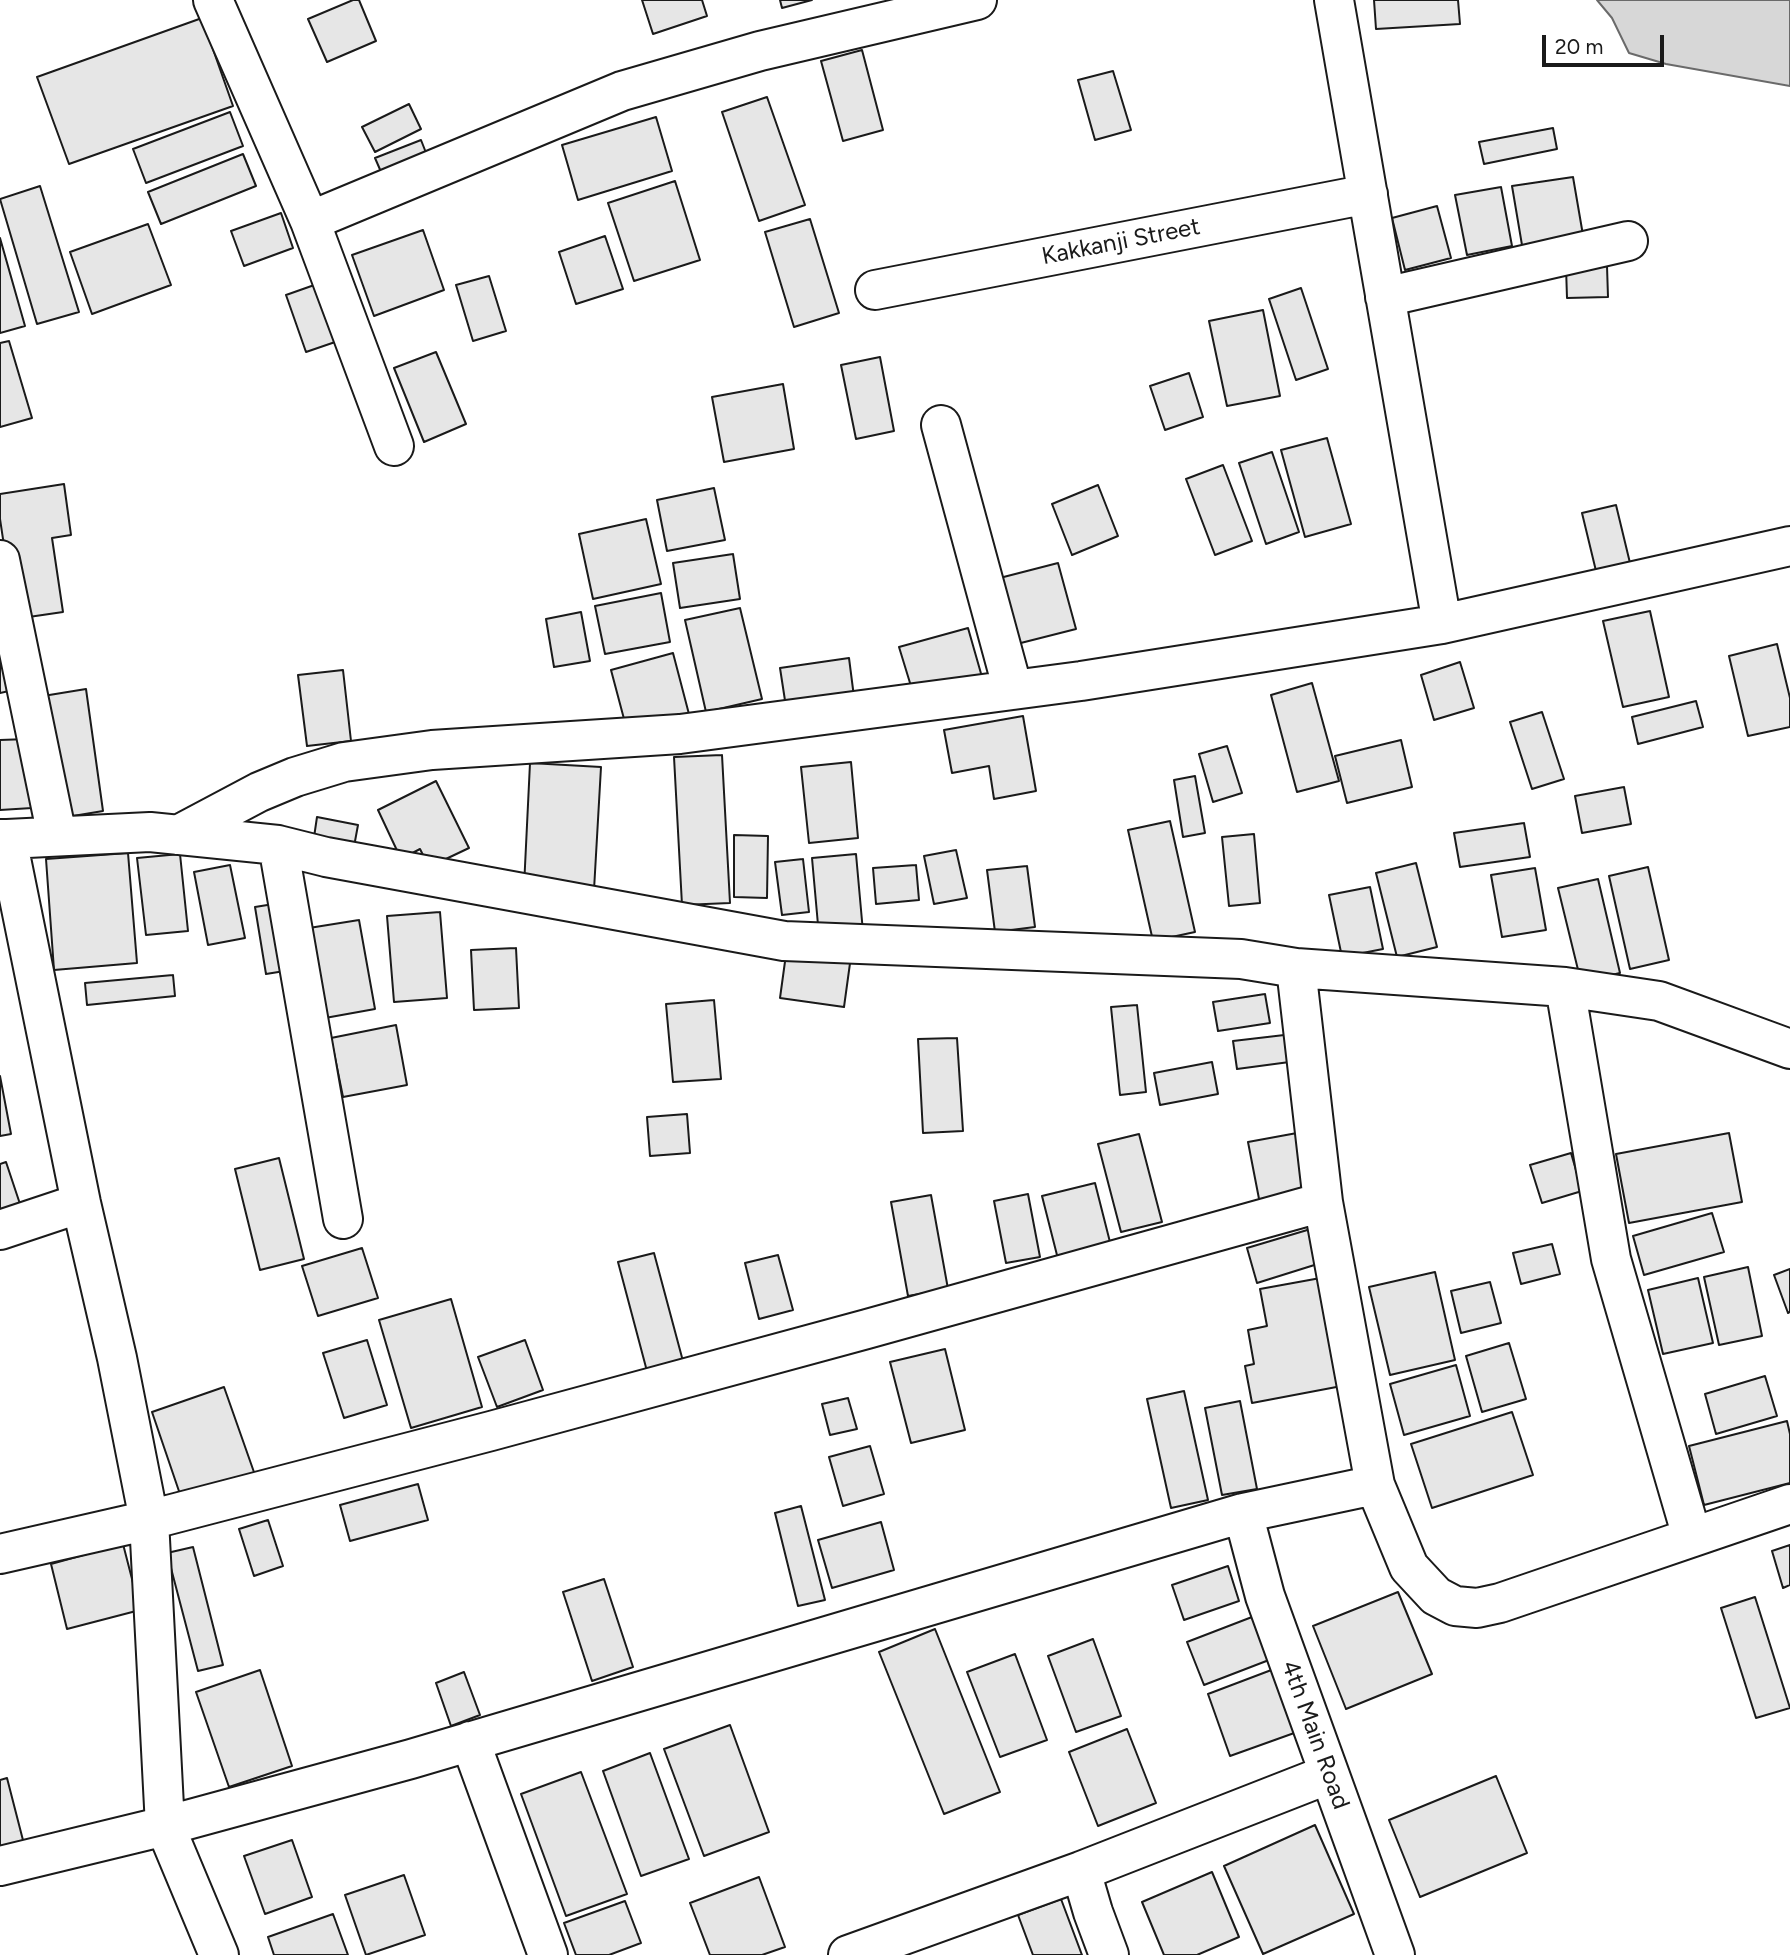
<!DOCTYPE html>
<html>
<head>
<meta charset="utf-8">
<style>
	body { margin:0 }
	#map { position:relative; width:1790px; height:1955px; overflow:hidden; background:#fff; font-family:Figtree,sans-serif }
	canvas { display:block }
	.scale { position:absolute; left:1542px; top:35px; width:122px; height:32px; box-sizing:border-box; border:4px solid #1a1a1a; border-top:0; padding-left:9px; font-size:21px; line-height:24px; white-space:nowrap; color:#1a1a1a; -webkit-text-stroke:5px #fff; paint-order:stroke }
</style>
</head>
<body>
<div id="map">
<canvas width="1790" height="1955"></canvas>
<div class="scale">20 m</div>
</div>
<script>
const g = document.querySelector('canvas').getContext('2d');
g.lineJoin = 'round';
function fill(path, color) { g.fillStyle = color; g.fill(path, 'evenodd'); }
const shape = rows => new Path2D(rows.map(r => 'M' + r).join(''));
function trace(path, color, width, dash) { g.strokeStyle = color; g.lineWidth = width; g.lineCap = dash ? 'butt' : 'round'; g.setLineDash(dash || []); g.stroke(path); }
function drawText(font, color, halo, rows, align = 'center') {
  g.font = font + ' Figtree,sans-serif'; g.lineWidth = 5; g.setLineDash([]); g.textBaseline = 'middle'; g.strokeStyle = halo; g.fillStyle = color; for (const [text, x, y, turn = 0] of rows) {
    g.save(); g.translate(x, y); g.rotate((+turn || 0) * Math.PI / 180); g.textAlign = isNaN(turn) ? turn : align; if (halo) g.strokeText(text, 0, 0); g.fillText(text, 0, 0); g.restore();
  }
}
const water = shape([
	[1597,0,1790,0,1790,86,1666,64,1629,53,1612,18,1597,0]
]);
fill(water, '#d7d7d7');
trace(water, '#6a6a6a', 2);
const building = shape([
	[353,0,359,0,376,41,327,62,308,19,353,0],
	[642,0,702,0,707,16,653,34,642,0],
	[780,0,812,0,782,8,780,0],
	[1374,0,1458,0,1460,24,1376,29,1374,0],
	[202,18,233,106,69,164,37,77,202,18],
	[862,50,883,130,843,141,821,61,862,50],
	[1113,71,1131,130,1095,140,1078,80,1113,71],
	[767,97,805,205,759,221,722,112,767,97],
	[409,104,421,129,375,152,362,127,409,104],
	[230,112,243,146,146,183,133,149,230,112],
	[656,117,672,171,578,200,562,145,656,117],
	[1553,128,1557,149,1484,164,1479,142,1553,128],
	[421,140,430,163,385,181,375,158,421,140],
	[243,154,256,186,161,224,148,192,243,154],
	[1573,177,1584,241,1523,251,1512,186,1573,177],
	[675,181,700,260,634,281,608,203,675,181],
	[40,186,79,312,37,324,0,199,40,186],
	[1501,187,1512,246,1467,255,1455,195,1501,187],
	[1437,206,1451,258,1405,270,1392,218,1437,206],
	[281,213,293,248,244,266,231,231,281,213],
	[810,219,839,313,794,327,765,232,810,219],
	[148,224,171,285,92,314,70,252,148,224],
	[423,230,444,290,374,316,352,255,423,230],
	[605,236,623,289,576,304,559,252,605,236],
	[0,238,25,326,0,333,0,238],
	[1607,266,1608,297,1567,298,1566,267,1607,266],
	[489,276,506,331,473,341,456,285,489,276],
	[320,283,341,340,306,352,286,295,320,283],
	[1301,288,1328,369,1296,380,1269,299,1301,288],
	[1263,310,1280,396,1227,406,1209,321,1263,310],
	[9,341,32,418,0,427,0,343,9,341],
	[436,352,466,424,424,442,394,368,436,352],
	[880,357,894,431,856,439,841,365,880,357],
	[1189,373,1203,417,1165,430,1150,386,1189,373],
	[783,384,794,449,724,462,712,397,783,384],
	[1327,438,1351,524,1305,537,1281,450,1327,438],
	[1272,452,1299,532,1266,544,1239,463,1272,452],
	[1223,465,1252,541,1215,555,1186,479,1223,465],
	[64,484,71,535,52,538,63,612,15,619,0,519,0,494,64,484],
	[1098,485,1118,536,1072,555,1052,504,1098,485],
	[714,488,725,540,667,551,657,500,714,488],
	[1616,505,1630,563,1596,571,1582,513,1616,505],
	[646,519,661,584,593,599,579,534,646,519],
	[733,554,740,599,680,608,673,563,733,554],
	[1058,563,1076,629,1005,647,988,581,1058,563],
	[661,593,670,642,605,654,595,606,661,593],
	[740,608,762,699,706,712,685,620,740,608],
	[1650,611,1669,697,1623,707,1603,621,1650,611],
	[581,612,590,661,554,667,546,619,581,612],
	[968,628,982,677,914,696,899,647,968,628],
	[1777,644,1790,698,1790,727,1748,736,1729,656,1777,644],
	[673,653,690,718,628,734,611,670,673,653],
	[0,654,9,691,0,693,0,654],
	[849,658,854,697,786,707,780,668,849,658],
	[1460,662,1474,708,1434,720,1421,675,1460,662],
	[343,670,351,741,307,746,298,675,343,670],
	[1312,683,1339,781,1297,792,1271,695,1312,683],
	[86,689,103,811,55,819,37,697,86,689],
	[1696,701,1703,727,1638,744,1632,717,1696,701],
	[1542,712,1564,779,1532,789,1510,722,1542,712],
	[1023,716,1036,791,994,799,989,766,952,773,944,730,1023,716],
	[28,739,32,808,0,810,0,740,28,739],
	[1401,740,1412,787,1347,803,1335,756,1401,740],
	[1227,746,1242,793,1213,802,1199,754,1227,746],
	[722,755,730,903,682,905,674,757,722,755],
	[851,762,858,838,809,843,801,767,851,762],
	[530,763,601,767,594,890,524,887,530,763],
	[1195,776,1205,833,1183,837,1174,780,1195,776],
	[436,781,469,848,429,867,420,849,401,859,378,810,436,781],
	[1624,787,1631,824,1582,833,1575,796,1624,787],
	[317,817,358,825,353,852,313,844,317,817],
	[1170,821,1195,932,1153,941,1128,830,1170,821],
	[1524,823,1530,857,1460,867,1454,833,1524,823],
	[1254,834,1260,903,1229,906,1222,837,1254,834],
	[734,835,768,836,767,898,734,897,734,835],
	[956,850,967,898,934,904,924,856,956,850],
	[128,853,137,963,54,970,46,859,128,853],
	[180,854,188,931,146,935,137,858,180,854],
	[856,854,863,932,819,936,812,858,856,854],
	[803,859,809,912,782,915,775,862,803,859],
	[1416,863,1437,947,1397,957,1376,873,1416,863],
	[230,865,245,938,208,945,194,872,230,865],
	[916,865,919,900,876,904,873,868,916,865],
	[1027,866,1035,927,995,932,987,870,1027,866],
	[1648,867,1669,960,1630,969,1609,876,1648,867],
	[1535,868,1546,930,1502,937,1491,875,1535,868],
	[1598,879,1620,973,1581,982,1558,888,1598,879],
	[1370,887,1383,949,1342,957,1329,895,1370,887],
	[286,902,297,969,266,974,255,907,286,902],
	[440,912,447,998,394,1002,387,916,440,912],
	[359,920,375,1009,325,1018,309,928,359,920],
	[787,947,851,956,844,1007,780,998,787,947],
	[516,948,519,1008,474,1010,471,950,516,948],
	[173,975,175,996,87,1005,85,983,173,975],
	[1265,994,1270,1023,1218,1031,1213,1002,1265,994],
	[714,1000,721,1079,673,1082,666,1004,714,1000],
	[1137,1005,1146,1092,1120,1095,1111,1007,1137,1005],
	[396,1025,407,1085,343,1097,331,1038,396,1025],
	[1293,1034,1297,1061,1237,1069,1233,1041,1293,1034],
	[957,1038,963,1131,923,1133,918,1039,957,1038],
	[1212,1062,1218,1094,1160,1105,1154,1073,1212,1062],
	[0,1076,11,1134,0,1136,0,1076],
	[687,1114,690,1153,650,1156,647,1117,687,1114],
	[1297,1133,1308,1195,1260,1204,1248,1142,1297,1133],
	[1729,1133,1742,1202,1629,1223,1616,1154,1729,1133],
	[1139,1134,1162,1222,1121,1232,1098,1144,1139,1134],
	[1571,1153,1582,1191,1542,1203,1530,1165,1571,1153],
	[279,1158,304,1259,260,1270,235,1169,279,1158],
	[6,1162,22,1210,0,1217,0,1164,6,1162],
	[1095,1183,1112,1250,1059,1263,1042,1196,1095,1183],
	[1028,1194,1040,1257,1006,1263,994,1201,1028,1194],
	[931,1195,948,1289,908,1296,891,1202,931,1195],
	[1712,1213,1724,1252,1644,1275,1633,1236,1712,1213],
	[1314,1228,1324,1262,1257,1283,1247,1248,1314,1228],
	[1552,1244,1560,1274,1521,1284,1513,1253,1552,1244],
	[362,1248,378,1298,318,1316,302,1266,362,1248],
	[654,1253,684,1365,648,1375,618,1262,654,1253],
	[778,1255,793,1310,759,1319,745,1263,778,1255],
	[1748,1267,1762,1336,1719,1345,1704,1277,1748,1267],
	[1790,1269,1790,1312,1788,1313,1774,1275,1790,1269],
	[1435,1272,1455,1360,1390,1375,1369,1287,1435,1272],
	[1326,1277,1347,1385,1252,1403,1245,1366,1254,1364,1248,1330,1267,1326,1260,1289,1326,1277],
	[1698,1278,1713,1343,1663,1354,1648,1290,1698,1278],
	[1490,1282,1501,1323,1461,1333,1451,1291,1490,1282],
	[451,1299,482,1407,411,1428,379,1320,451,1299],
	[367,1340,387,1405,344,1418,323,1353,367,1340],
	[525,1340,543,1390,497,1407,478,1357,525,1340],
	[1509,1343,1526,1399,1482,1412,1466,1356,1509,1343],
	[945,1349,965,1430,911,1443,890,1362,945,1349],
	[1456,1365,1470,1416,1404,1435,1390,1384,1456,1365],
	[1765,1376,1777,1416,1716,1434,1705,1394,1765,1376],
	[224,1387,255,1475,182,1500,152,1412,224,1387],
	[1184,1391,1208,1500,1171,1508,1147,1399,1184,1391],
	[848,1398,857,1429,830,1435,822,1404,848,1398],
	[1240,1401,1257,1489,1222,1495,1205,1408,1240,1401],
	[1512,1412,1533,1475,1432,1508,1411,1444,1512,1412],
	[1787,1421,1790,1434,1790,1483,1704,1505,1689,1446,1787,1421],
	[870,1446,884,1494,843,1506,829,1457,870,1446],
	[418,1484,428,1520,350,1541,340,1505,418,1484],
	[801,1506,825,1600,798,1606,775,1513,801,1506],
	[268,1520,283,1566,254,1576,239,1529,268,1520],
	[881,1522,894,1570,832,1588,818,1540,881,1522],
	[123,1544,140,1610,67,1629,51,1564,123,1544],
	[1790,1545,1790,1585,1783,1588,1772,1551,1790,1545],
	[193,1547,223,1665,198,1671,167,1553,193,1547],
	[1228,1566,1239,1601,1184,1620,1172,1585,1228,1566],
	[604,1579,633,1667,592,1681,563,1592,604,1579],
	[1398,1592,1432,1674,1346,1709,1313,1626,1398,1592],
	[1755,1597,1790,1708,1756,1718,1721,1608,1755,1597],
	[1252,1617,1269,1660,1204,1685,1187,1642,1252,1617],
	[935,1629,1000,1792,944,1814,879,1652,935,1629],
	[1093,1639,1121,1716,1076,1732,1048,1656,1093,1639],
	[1015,1654,1047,1740,1000,1757,967,1672,1015,1654],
	[1274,1669,1297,1732,1230,1756,1208,1694,1274,1669],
	[260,1670,292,1766,229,1787,196,1692,260,1670],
	[464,1672,480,1715,451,1726,436,1683,464,1672],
	[730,1725,769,1832,704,1856,664,1749,730,1725],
	[1127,1729,1156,1803,1098,1826,1069,1752,1127,1729],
	[650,1753,689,1859,641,1876,603,1771,650,1753],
	[581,1772,627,1894,566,1916,521,1794,581,1772],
	[1496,1776,1527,1853,1420,1897,1389,1820,1496,1776],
	[7,1778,25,1848,0,1855,0,1780,7,1778],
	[1315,1825,1354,1914,1263,1954,1224,1866,1315,1825],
	[292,1840,312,1897,265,1914,244,1856,292,1840],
	[1212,1872,1239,1937,1197,1955,1164,1955,1142,1902,1212,1872],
	[404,1875,425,1935,366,1955,345,1895,404,1875],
	[759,1877,785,1947,762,1955,710,1955,690,1903,759,1877],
	[1061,1899,1082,1955,1033,1955,1018,1915,1061,1899],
	[625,1901,641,1943,609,1955,576,1955,564,1923,625,1901],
	[333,1914,348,1955,274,1955,268,1937,333,1914]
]);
fill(building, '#e6e6e6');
trace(building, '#1a1a1a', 2);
const minor = shape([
	[213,0,310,221,394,446],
	[1334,0,1442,624],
	[310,221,622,91,760,51,977,0],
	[875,290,1368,194],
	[1385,297,1628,241],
	[941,425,1013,690],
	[0,560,57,836],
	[178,835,259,792,295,777,344,762,432,750,680,734,1081,681,1442,624,1790,546],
	[0,839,7,839,81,1203,117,1358,149,1520,165,1826,219,1955],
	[7,839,150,832,278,845,326,857,784,941,1241,959,1296,968,1565,987,1659,1001,1790,1049],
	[278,845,343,1219],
	[1296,968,1323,1202],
	[1565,987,1611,1259,1692,1537],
	[0,1230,81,1203],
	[1243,1513,1265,1596,1395,1955],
	[0,1554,149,1520,491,1431,867,1329,1323,1202,1375,1485],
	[470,1741,548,1955],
	[0,1866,165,1826,411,1759,1243,1513,1375,1485,1409,1567,1436,1596,1455,1606,1477,1608,1500,1603,1790,1504],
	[1081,1871,1093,1912,1109,1955],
	[848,1955,1081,1871,1329,1774]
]);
trace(minor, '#1a1a1a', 42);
trace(minor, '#fff', 38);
drawText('24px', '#1a1a1a', '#fff', [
	["Kakkanji Street",1121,242,-11],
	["4th Main Road",1315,1735,70]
]);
</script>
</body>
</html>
